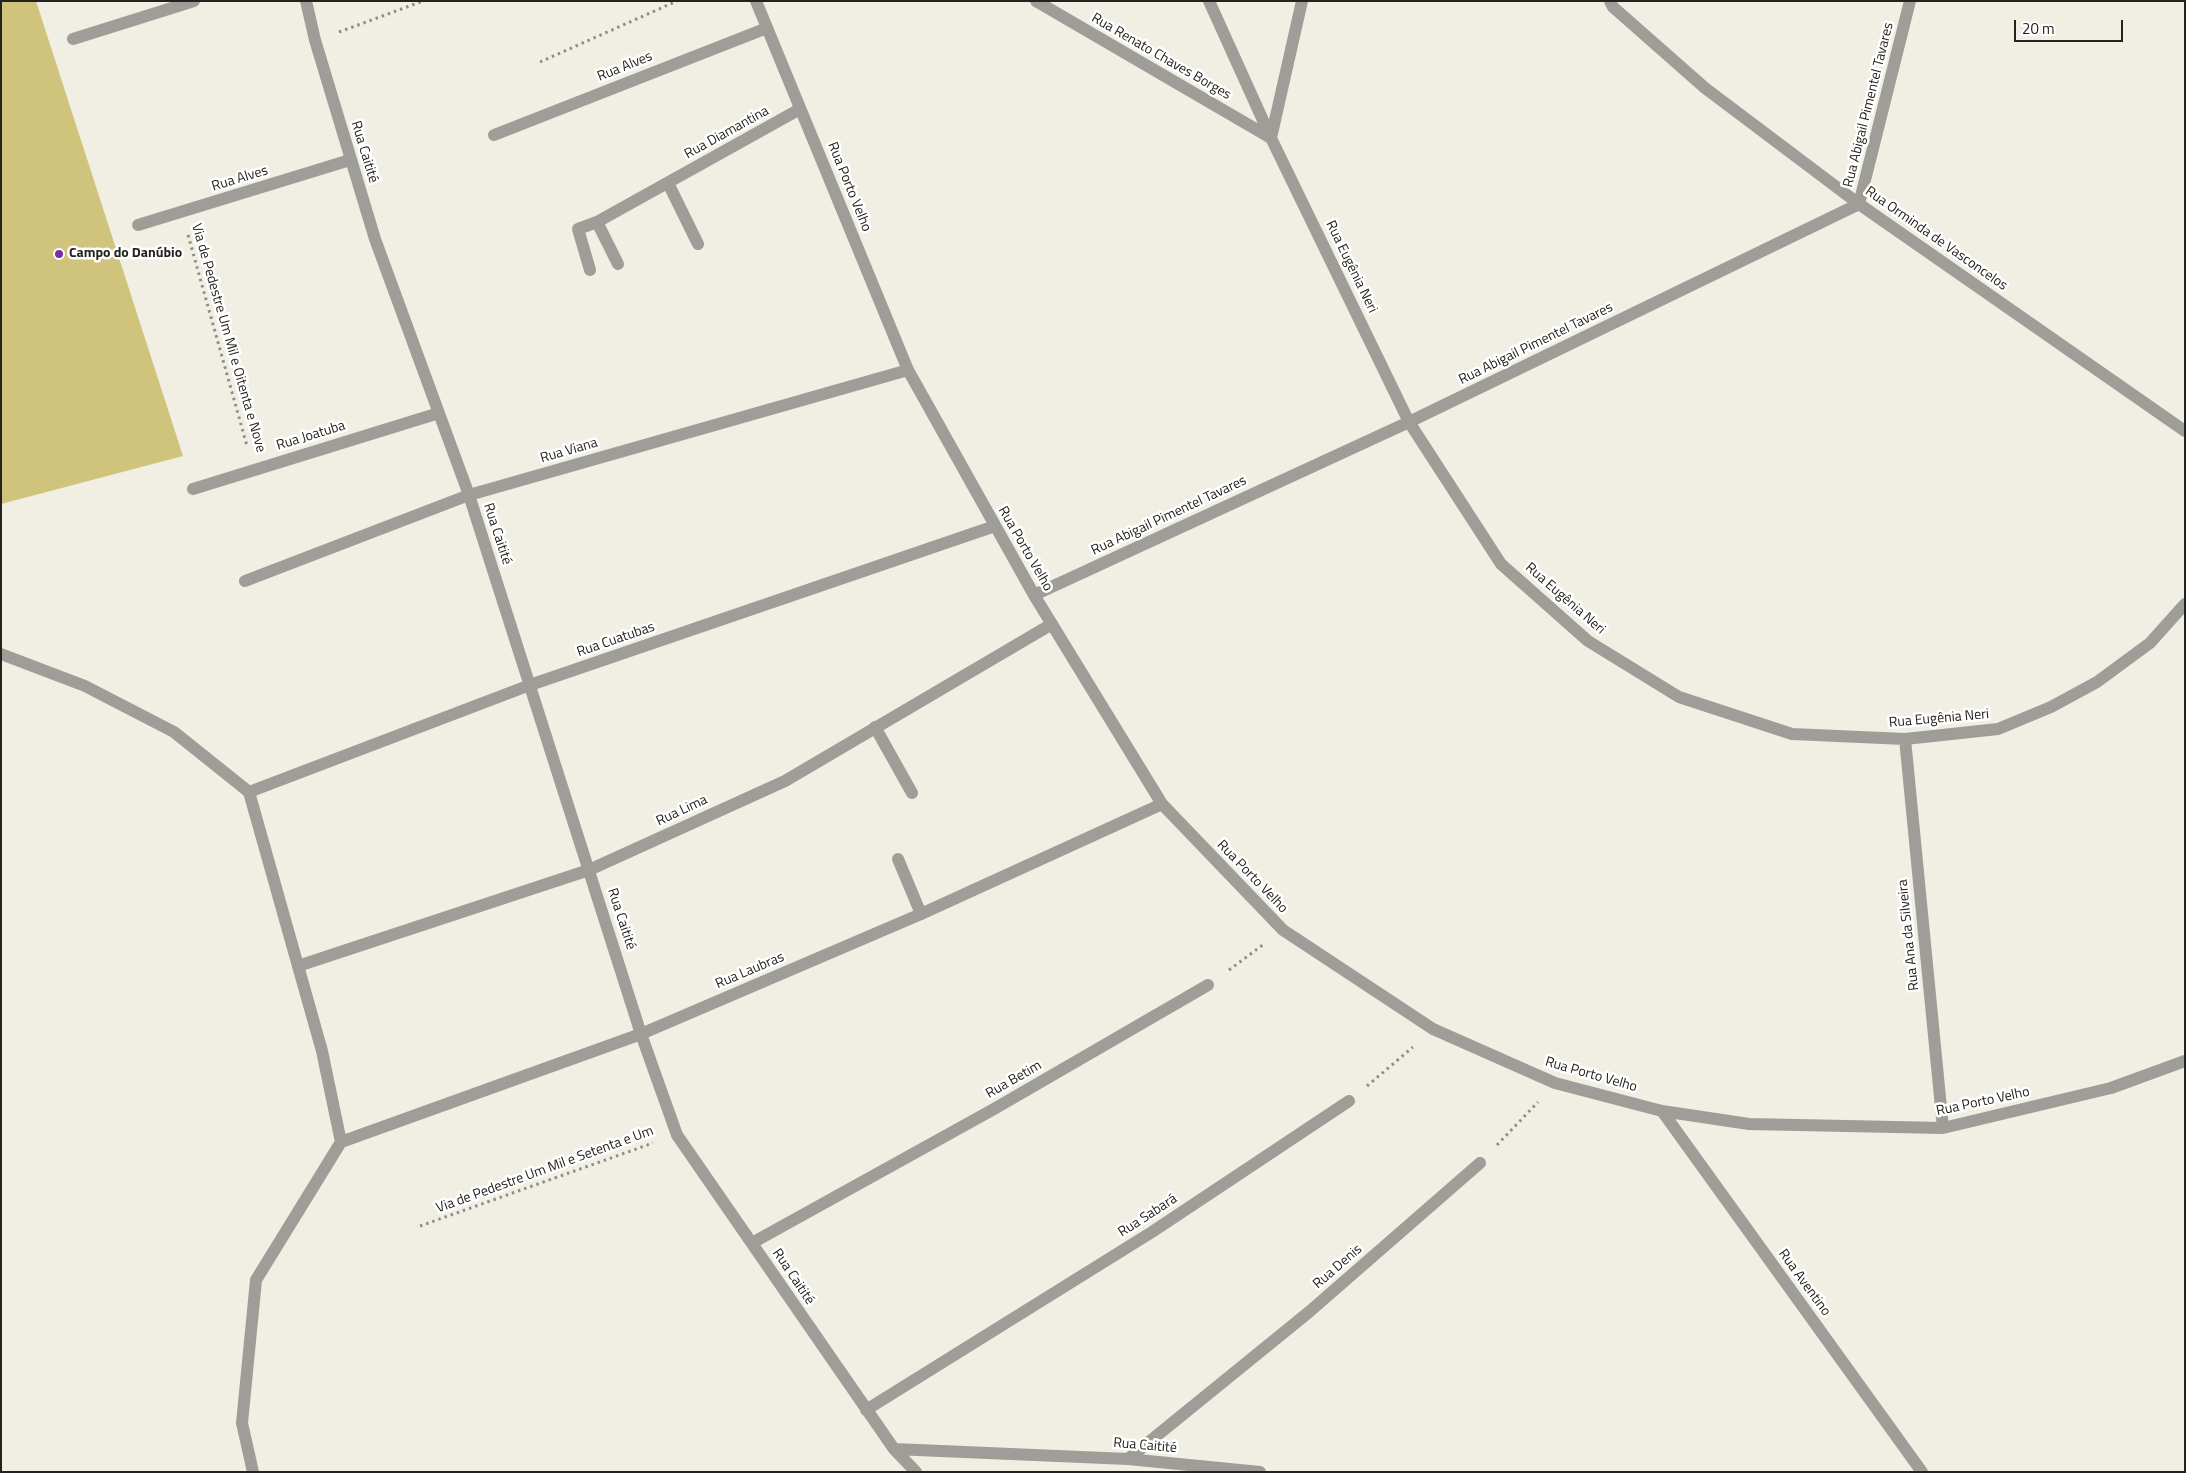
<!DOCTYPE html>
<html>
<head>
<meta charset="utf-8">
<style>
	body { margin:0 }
	#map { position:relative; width:2186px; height:1473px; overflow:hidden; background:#f1efe3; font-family:"Titillium Web",sans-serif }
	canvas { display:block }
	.frame { position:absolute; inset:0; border:2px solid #23221e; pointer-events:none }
	.scale { position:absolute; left:2014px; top:20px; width:109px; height:22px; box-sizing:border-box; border:2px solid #23221e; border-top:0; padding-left:6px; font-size:15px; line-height:18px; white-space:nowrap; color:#23221e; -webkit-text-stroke:4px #fff; paint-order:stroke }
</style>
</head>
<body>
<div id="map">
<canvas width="2186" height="1473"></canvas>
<div class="frame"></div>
<div class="scale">20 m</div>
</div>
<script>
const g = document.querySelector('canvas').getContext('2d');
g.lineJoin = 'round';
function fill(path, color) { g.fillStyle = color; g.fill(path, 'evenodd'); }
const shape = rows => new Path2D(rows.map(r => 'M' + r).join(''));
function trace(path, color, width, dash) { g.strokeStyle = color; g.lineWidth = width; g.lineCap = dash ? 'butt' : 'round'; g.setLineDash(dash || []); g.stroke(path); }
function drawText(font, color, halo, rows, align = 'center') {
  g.font = font + ' "Titillium Web",sans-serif'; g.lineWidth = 5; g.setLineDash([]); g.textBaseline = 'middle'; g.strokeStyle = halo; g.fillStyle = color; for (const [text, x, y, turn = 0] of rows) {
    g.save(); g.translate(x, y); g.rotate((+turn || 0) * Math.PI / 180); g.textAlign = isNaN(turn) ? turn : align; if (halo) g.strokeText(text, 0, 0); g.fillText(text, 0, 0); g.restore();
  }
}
fill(shape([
	[1,1,36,1,183,456,1,504]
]), '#d0c37b');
trace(shape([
	[339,32,423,1],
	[540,62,677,1],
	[188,235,247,446],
	[1229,970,1264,944],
	[1367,1086,1413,1047],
	[1497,1145,1538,1102],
	[420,1226,653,1143]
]), '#8f8d85', 3, [2.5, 4]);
trace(shape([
	[494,135,767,28],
	[668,183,698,244],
	[597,222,618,264],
	[138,225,350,160],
	[590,270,578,229,597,222,800,109],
	[875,727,912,793],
	[249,792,530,685,995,526],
	[898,859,921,914],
	[298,966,589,870,785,781,1052,624]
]), '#9e9d98', 12);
trace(shape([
	[306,1,315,40,375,239,469,495,641,1034,677,1135,894,1449,916,1472],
	[756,1,908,370,1034,595,1162,804,1283,930,1433,1029,1555,1083,1662,1111,1749,1124,1943,1128,2111,1088,2185,1061],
	[1036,1,1271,138],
	[1209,1,1271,138,1409,422,1501,564,1588,641,1679,697,1792,734,1905,739,1998,729,2051,707,2097,682,2150,643,2185,604],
	[1610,1,1613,7,1705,88,1859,204,2185,431],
	[73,39,194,1],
	[1271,138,1302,1],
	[193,489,439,413],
	[245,581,469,495,908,370],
	[1034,595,1409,422,1859,204,1910,1],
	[1,654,85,686,174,732,249,792,322,1051,341,1142,256,1280,242,1423,253,1472],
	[1905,739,1943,1128],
	[1662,1111,1922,1472],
	[341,1142,641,1034,921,914,1162,804],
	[752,1243,994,1109,1208,985],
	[866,1410,1152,1232,1349,1101],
	[894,1449,1128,1459,1260,1472],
	[1128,1459,1309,1312,1480,1163]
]), '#9e9d98', 12);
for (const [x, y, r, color] of [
	[59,254,5,"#7730a4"]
]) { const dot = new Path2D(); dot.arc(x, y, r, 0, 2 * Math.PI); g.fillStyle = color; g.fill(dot); trace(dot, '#fff', 2); }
drawText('14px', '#23221e', '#fff', [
	["Rua Renato Chaves Borges",1161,57,30],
	["Rua Alves",625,67,-22],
	["Rua Abigail Pimentel Tavares",1869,105,-76],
	["Rua Diamantina",727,133,-29],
	["Rua Caitité",364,152,73],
	["Rua Alves",240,179,-17],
	["Rua Porto Velho",849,187,68],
	["Rua Orminda de Vasconcelos",1936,239,35],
	["Rua Eugênia Neri",1351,267,64],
	["Via de Pedestre Um Mil e Oitenta e Nove",228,338,74],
	["Rua Abigail Pimentel Tavares",1536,344,-26],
	["Rua Joatuba",311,436,-17],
	["Rua Viana",569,451,-16],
	["Rua Abigail Pimentel Tavares",1169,516,-25],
	["Rua Caitité",497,534,72],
	["Rua Porto Velho",1025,549,60],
	["Rua Eugênia Neri",1565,599,41],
	["Rua Cuatubas",616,640,-19],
	["Rua Eugênia Neri",1939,719,-5],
	["Rua Lima",682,811,-25],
	["Rua Porto Velho",1252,877,46],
	["Rua Caitité",621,919,72],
	["Rua Ana da Silveira",1909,935,-96],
	["Rua Laubras",750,971,-23],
	["Rua Porto Velho",1591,1075,16],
	["Rua Betim",1014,1080,-30],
	["Rua Porto Velho",1983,1102,-12],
	["Via de Pedestre Um Mil e Setenta e Um",545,1170,-20],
	["Rua Sabará",1148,1216,-33],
	["Rua Denis",1338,1267,-41],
	["Rua Caitité",793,1277,56],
	["Rua Aventino",1804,1283,54],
	["Rua Caitité",1145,1446,5]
]);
drawText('bold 14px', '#23221e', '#fff', [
	["Campo do Danúbio",69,254]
], 'left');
</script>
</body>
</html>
